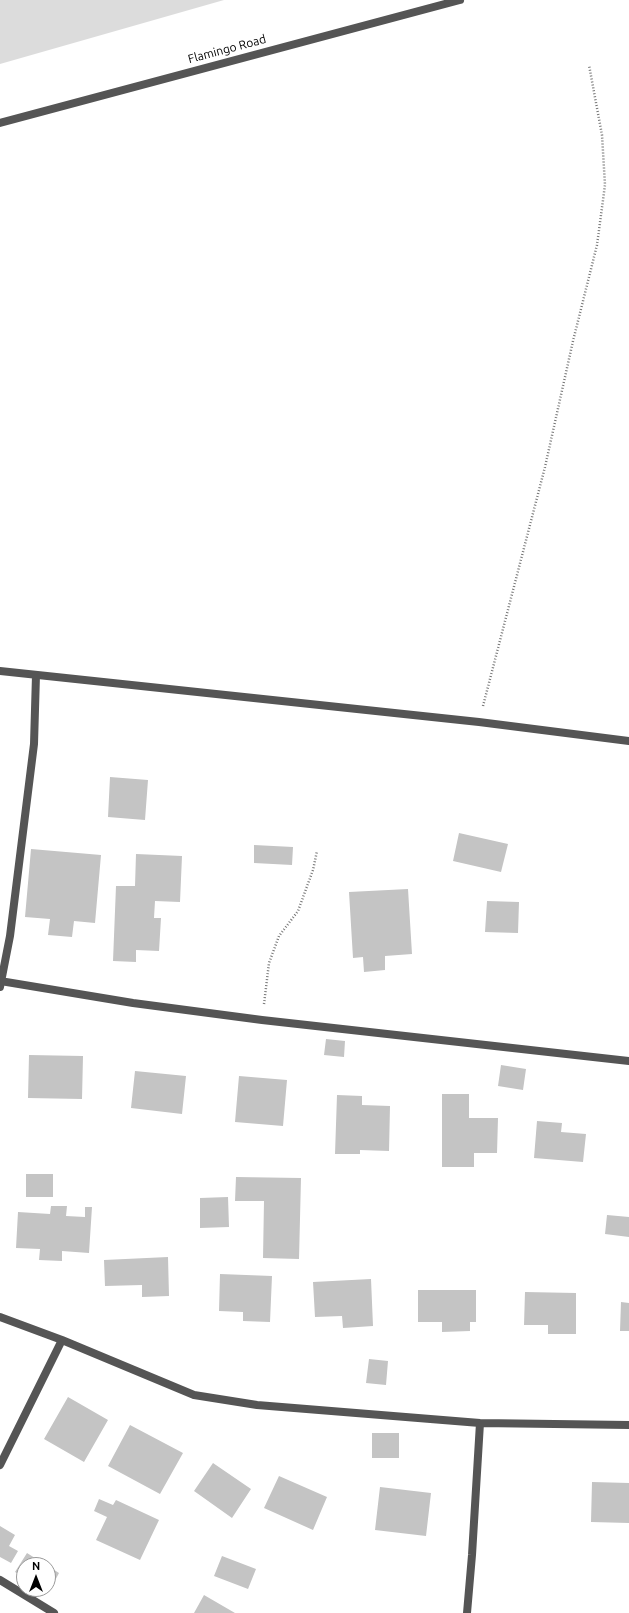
<!DOCTYPE html>
<html>
<head>
<meta charset="utf-8">
<style>
	body { margin:0 }
	#map { position:relative; width:629px; height:1613px; overflow:hidden; background:#fff; font-family:Ubuntu,sans-serif }
	canvas { display:block }
	.north { position:absolute; left:16px; top:1557px; width:40px; height:40px; box-sizing:border-box; background:#fff; border:1px solid #999; border-radius:50%; rotate:0deg; font-size:11px; font-weight:700; line-height:16px; text-align:center; color:#000 }
	.north::after { content:''; display:block; margin:auto; width:14px; height:18px; background:#000; clip-path:polygon(50% 0,100% 100%,50% 72%,0 100%) }
</style>
</head>
<body>
<div id="map">
<canvas width="629" height="1613"></canvas>
<div class="north">N</div>
</div>
<script>
const g = document.querySelector('canvas').getContext('2d');
g.lineJoin = 'round';
function fill(path, color) { g.fillStyle = color; g.fill(path, 'evenodd'); }
const shape = rows => new Path2D(rows.map(r => 'M' + r).join(''));
function trace(path, color, width, dash) { g.strokeStyle = color; g.lineWidth = width; g.lineCap = dash ? 'butt' : 'round'; g.setLineDash(dash || []); g.stroke(path); }
function drawText(font, color, halo, rows, align = 'center') {
  g.font = font + ' Ubuntu,sans-serif'; g.lineWidth = 3; g.setLineDash([]); g.textBaseline = 'middle'; g.strokeStyle = halo; g.fillStyle = color; for (const [text, x, y, turn = 0] of rows) {
    g.save(); g.translate(x, y); g.rotate((+turn || 0) * Math.PI / 180); g.textAlign = isNaN(turn) ? turn : align; if (halo) g.strokeText(text, 0, 0); g.fillText(text, 0, 0); g.restore();
  }
}
fill(shape([
	[0,0,224,0,0,64]
]), '#dcdcdc');
fill(shape([
	[110,777,148,780,145,820,108,817],
	[459,833,508,844,501,872,453,861],
	[254,845,293,847,292,865,254,863],
	[31,849,101,855,95,923,74,921,72,937,48,935,50,919,25,917],
	[136,854,182,856,180,902,155,901,154,918,161,918,159,951,136,950,136,962,113,961,116,886,135,886],
	[408,889,412,954,385,956,385,970,364,972,363,957,353,958,349,892],
	[487,901,519,902,518,933,485,932],
	[326,1039,345,1041,344,1057,324,1055],
	[29,1055,83,1056,82,1099,28,1098],
	[501,1065,526,1069,523,1090,498,1086],
	[135,1071,186,1076,182,1114,131,1108],
	[239,1076,287,1080,283,1126,235,1122],
	[442,1094,469,1094,469,1118,498,1118,497,1153,474,1153,474,1167,442,1167],
	[337,1095,362,1096,362,1105,390,1106,389,1151,360,1150,360,1154,335,1154],
	[537,1121,562,1123,561,1132,586,1134,583,1162,534,1158],
	[26,1174,53,1174,53,1197,26,1197],
	[236,1177,301,1178,299,1259,263,1258,264,1201,235,1201],
	[228,1197,229,1227,200,1228,200,1198],
	[51,1206,67,1206,66,1216,85,1217,85,1207,92,1207,89,1253,62,1251,62,1261,39,1260,40,1249,16,1248,18,1212,50,1214],
	[607,1215,629,1217,629,1237,605,1234],
	[168,1257,169,1296,142,1297,142,1285,105,1286,104,1260],
	[220,1274,272,1276,270,1322,243,1321,243,1312,219,1311],
	[371,1279,373,1326,343,1328,342,1316,315,1317,313,1282],
	[418,1290,476,1290,476,1322,470,1322,470,1331,442,1332,442,1322,418,1322],
	[525,1292,576,1293,576,1334,548,1334,548,1325,524,1325],
	[621,1302,629,1303,629,1331,620,1331],
	[369,1359,388,1361,386,1385,366,1383],
	[68,1397,108,1420,84,1462,44,1439],
	[130,1425,183,1453,160,1494,108,1466],
	[372,1433,399,1433,399,1458,372,1458],
	[213,1463,251,1489,232,1518,194,1491],
	[279,1476,327,1497,313,1530,264,1508],
	[592,1482,629,1483,629,1523,591,1522],
	[380,1487,431,1493,426,1536,375,1530],
	[99,1499,113,1505,116,1500,159,1520,140,1560,96,1540,107,1517,94,1511],
	[0,1526,15,1535,9,1546,18,1551,11,1563,0,1557],
	[27,1553,46,1565,24,1565,24,1577,15,1572],
	[222,1556,256,1569,248,1589,214,1576],
	[48,1566,59,1573,49,1592,44,1589,48,1589],
	[204,1595,235,1613,194,1613]
]), '#c4c4c4');
trace(shape([
	[483,706,545,467,573,341,597,245,605,185,602,135,589,65],
	[264,1004,269,963,279,936,298,911,313,870,317,851]
]), '#777', 2.5, [1, 2]);
trace(shape([
	[0,123,460,0],
	[0,671,479,722,629,741],
	[0,981,133,1003,262,1020,629,1061],
	[0,987,10,936,34,744,36,675],
	[0,1317,62,1340,194,1395,257,1405,480,1423,629,1425],
	[0,1465,62,1340],
	[0,1580,54,1613],
	[467,1613,472,1555,480,1423]
]), '#555', 8);
drawText('12px', '#000', '#fff', [
	["Flamingo Road",227,49,-15]
]);
</script>
</body>
</html>
